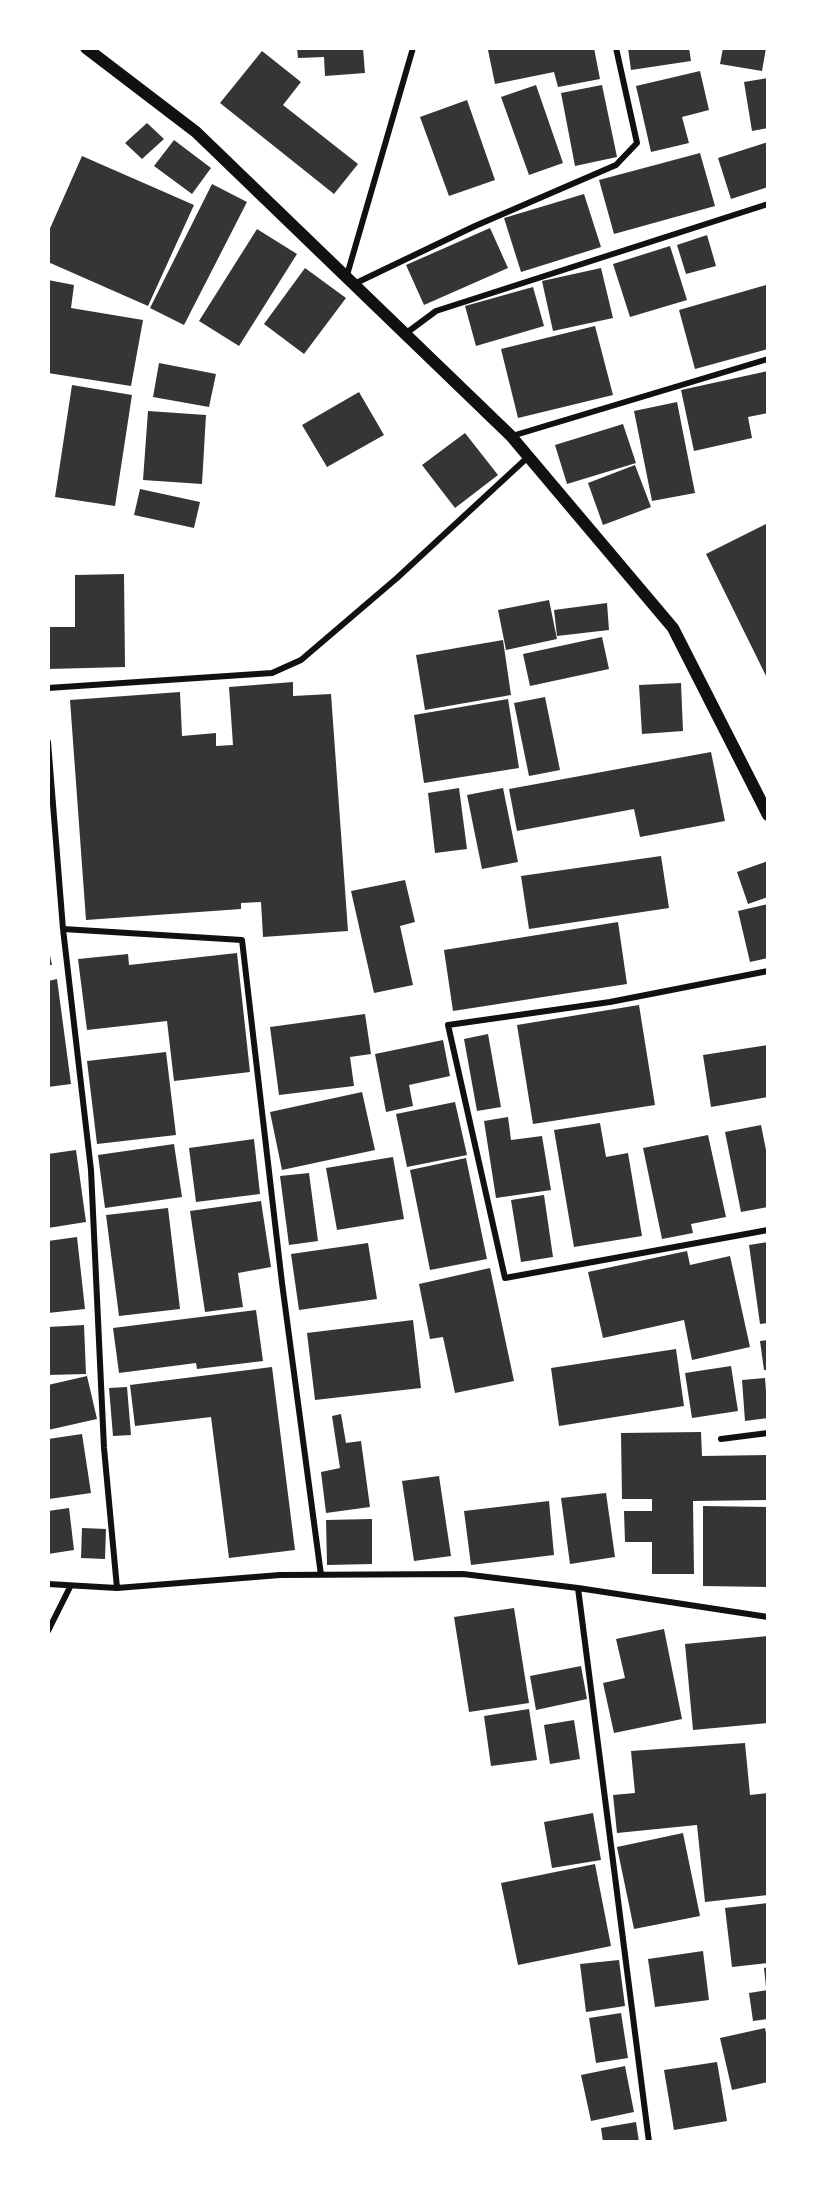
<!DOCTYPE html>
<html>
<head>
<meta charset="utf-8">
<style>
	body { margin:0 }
	#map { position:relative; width:816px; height:2190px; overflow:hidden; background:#fff; font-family:Arial,sans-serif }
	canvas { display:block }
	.frame { position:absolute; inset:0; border:50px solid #fff; pointer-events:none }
</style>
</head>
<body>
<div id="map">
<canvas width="816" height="2190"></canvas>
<div class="frame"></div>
</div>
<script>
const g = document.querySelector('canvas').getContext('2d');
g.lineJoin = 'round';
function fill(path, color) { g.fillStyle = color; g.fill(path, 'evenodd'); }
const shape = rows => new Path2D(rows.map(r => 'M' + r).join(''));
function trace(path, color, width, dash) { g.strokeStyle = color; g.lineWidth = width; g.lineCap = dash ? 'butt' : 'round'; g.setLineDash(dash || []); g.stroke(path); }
fill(shape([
	[297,48,363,48,365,73,325,76,324,57,298,58],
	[496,48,594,48,600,79,558,87,554,72,495,84,488,50],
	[628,48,689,48,691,61,631,70],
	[723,48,766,48,762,71,720,64],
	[262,51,301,82,283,105,358,164,334,194,220,103],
	[700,71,709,110,682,117,689,143,651,152,636,86],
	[768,78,768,128,752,131,744,82],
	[536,85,563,163,529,175,501,97],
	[602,85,617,157,575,166,561,93],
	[467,100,495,180,449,196,420,117],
	[147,123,164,139,142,159,125,143],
	[174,140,211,168,192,194,154,166],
	[768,142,768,187,731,199,718,158],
	[700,153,715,206,614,234,599,180],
	[82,156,194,205,148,306,48,262,48,233],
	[212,184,247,202,184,325,150,308],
	[584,194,601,247,521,272,504,218],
	[490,228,508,268,424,305,406,265],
	[257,229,297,254,239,346,199,321],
	[707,235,716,266,686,274,677,245],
	[670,246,687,300,630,317,613,264],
	[305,268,346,298,304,354,264,324],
	[601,268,613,318,553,331,542,281],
	[48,280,74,285,71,308,143,320,131,386,48,373],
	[766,285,768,349,695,369,679,310],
	[533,287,544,326,476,346,465,306],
	[595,326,613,395,518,418,501,349],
	[159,363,216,374,209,407,153,397],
	[768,371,768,413,748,417,752,438,694,451,681,390],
	[72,385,132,395,115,506,55,497],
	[359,392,384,435,327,467,302,425],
	[677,402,695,493,652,501,634,411],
	[148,411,206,415,202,484,143,480],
	[623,424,636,463,567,484,555,445],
	[465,433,498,475,455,508,422,465],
	[635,465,651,507,603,525,588,483],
	[140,489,200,502,194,528,134,515],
	[768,523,768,680,706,554],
	[124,574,125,667,48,669,48,627,75,627,75,575],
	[549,600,557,639,506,650,498,610],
	[607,603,609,630,557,636,554,610],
	[602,637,609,669,530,686,523,654],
	[503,640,511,695,425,710,416,655],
	[293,682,293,696,331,694,348,931,263,937,261,902,241,903,241,909,86,920,70,700,180,692,182,736,216,733,216,746,233,745,229,687],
	[681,683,683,731,642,734,639,685],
	[545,697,560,770,529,776,514,703],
	[508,699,519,768,424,783,414,715],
	[711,752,725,821,640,837,634,809,517,831,509,789],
	[459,788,467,849,435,853,428,793],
	[503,788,518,862,482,869,467,795],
	[661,856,669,908,529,929,521,876],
	[768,861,768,897,748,904,737,872],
	[405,880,415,922,400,926,413,985,374,993,351,891],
	[768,904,768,958,750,962,738,911],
	[618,922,627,984,453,1011,444,950],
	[48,946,52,965,48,965],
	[237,953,250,1072,174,1081,167,1021,87,1030,78,959,128,954,129,965],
	[57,979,71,1084,48,1087,48,981],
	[639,1005,655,1105,533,1124,517,1025],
	[365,1014,371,1054,350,1057,354,1086,279,1095,270,1027],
	[488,1034,501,1107,477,1111,464,1039],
	[443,1040,450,1076,409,1085,413,1106,386,1112,375,1054],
	[768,1045,768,1097,711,1107,703,1055],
	[166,1052,176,1135,97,1144,87,1061],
	[362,1092,375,1150,282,1170,270,1112],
	[455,1102,467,1155,407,1167,396,1114],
	[508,1117,511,1140,542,1136,551,1190,496,1198,484,1121],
	[600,1123,606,1157,628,1153,642,1236,574,1247,554,1130],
	[761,1125,768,1160,768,1207,741,1212,725,1132],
	[708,1135,726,1217,691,1224,693,1233,662,1239,643,1148],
	[254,1139,260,1194,196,1202,189,1148],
	[174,1144,182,1197,105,1208,98,1155],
	[76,1150,86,1222,48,1228,48,1154],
	[393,1157,404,1219,337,1230,326,1168],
	[466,1158,487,1259,430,1270,410,1170],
	[309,1173,318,1241,289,1245,280,1176],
	[544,1195,553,1257,521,1262,511,1200],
	[261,1201,271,1267,238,1273,243,1307,205,1312,190,1211],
	[168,1208,180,1309,119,1316,106,1215],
	[77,1237,85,1309,48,1313,48,1241],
	[768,1242,768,1323,760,1324,749,1245],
	[368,1243,377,1299,299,1310,291,1254],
	[687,1251,690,1265,730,1256,750,1347,692,1360,684,1320,603,1338,588,1272],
	[490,1268,514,1381,455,1393,443,1337,430,1339,419,1284],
	[256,1310,263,1361,197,1369,196,1363,119,1373,113,1328],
	[413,1320,421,1388,315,1400,307,1333],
	[84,1325,86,1374,48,1375,48,1327],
	[768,1340,768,1370,764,1370,760,1341],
	[676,1349,684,1406,559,1426,551,1368],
	[731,1366,738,1411,692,1418,685,1373],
	[272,1367,295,1550,229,1558,211,1417,135,1426,130,1385],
	[87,1376,97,1419,48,1430,48,1385],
	[765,1378,768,1418,745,1421,742,1380],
	[127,1387,131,1435,113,1436,109,1388],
	[341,1414,346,1443,361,1441,370,1507,326,1513,321,1472,340,1468,332,1416],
	[701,1432,702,1456,768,1455,768,1500,693,1501,694,1574,652,1574,652,1542,625,1542,624,1511,652,1511,652,1499,622,1499,621,1433],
	[82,1434,91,1493,49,1499,48,1439],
	[439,1476,451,1556,414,1561,402,1481],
	[606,1493,615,1557,570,1564,561,1498],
	[549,1501,554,1555,471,1565,464,1511],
	[703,1506,768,1507,768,1587,703,1586],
	[69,1508,74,1550,48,1554,48,1511],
	[372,1519,372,1564,327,1565,326,1520],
	[82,1528,106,1529,105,1559,81,1558],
	[514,1608,529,1703,469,1712,454,1617],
	[664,1629,682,1719,614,1733,603,1683,625,1678,616,1639],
	[768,1636,768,1723,693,1730,685,1644],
	[581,1666,587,1699,536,1710,530,1676],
	[529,1709,537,1760,491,1766,484,1716],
	[574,1720,580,1759,550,1764,544,1725],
	[745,1743,750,1795,768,1793,768,1895,705,1902,697,1825,617,1833,613,1795,635,1793,631,1751],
	[593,1813,601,1860,552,1868,544,1822],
	[683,1833,700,1916,634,1929,617,1847],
	[595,1864,611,1946,518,1965,501,1883],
	[768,1903,768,1963,732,1967,725,1908],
	[703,1951,709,2000,655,2007,648,1959],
	[619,1960,625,2006,586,2012,580,1964],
	[768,1967,768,1987,766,1987,764,1968],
	[768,1990,768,2019,753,2021,749,1993],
	[621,2013,628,2058,596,2063,589,2018],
	[765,2028,768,2044,768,2082,732,2090,720,2038],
	[717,2062,727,2121,674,2130,664,2070],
	[625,2066,634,2112,591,2121,581,2075],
	[636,2122,639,2142,603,2142,601,2128]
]), '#353535');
trace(shape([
	[347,275,413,48],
	[354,284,475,226,616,165,637,143,616,48],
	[405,334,436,311,768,204],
	[512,436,768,359],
	[48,688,272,673,301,660,397,578,528,457],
	[48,742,63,929,91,1170,104,1448,117,1588],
	[63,929,242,940,282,1283,321,1575],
	[768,971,610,1002,448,1025,505,1278,768,1230],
	[721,1439,768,1433],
	[48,1584,117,1588,280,1575,463,1574,578,1588,768,1617],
	[578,1588,649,2142],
	[48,1631,70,1587]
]), '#111', 6);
trace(shape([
	[86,48,196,132,511,436,673,628,768,815]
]), '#111', 12);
</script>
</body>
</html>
